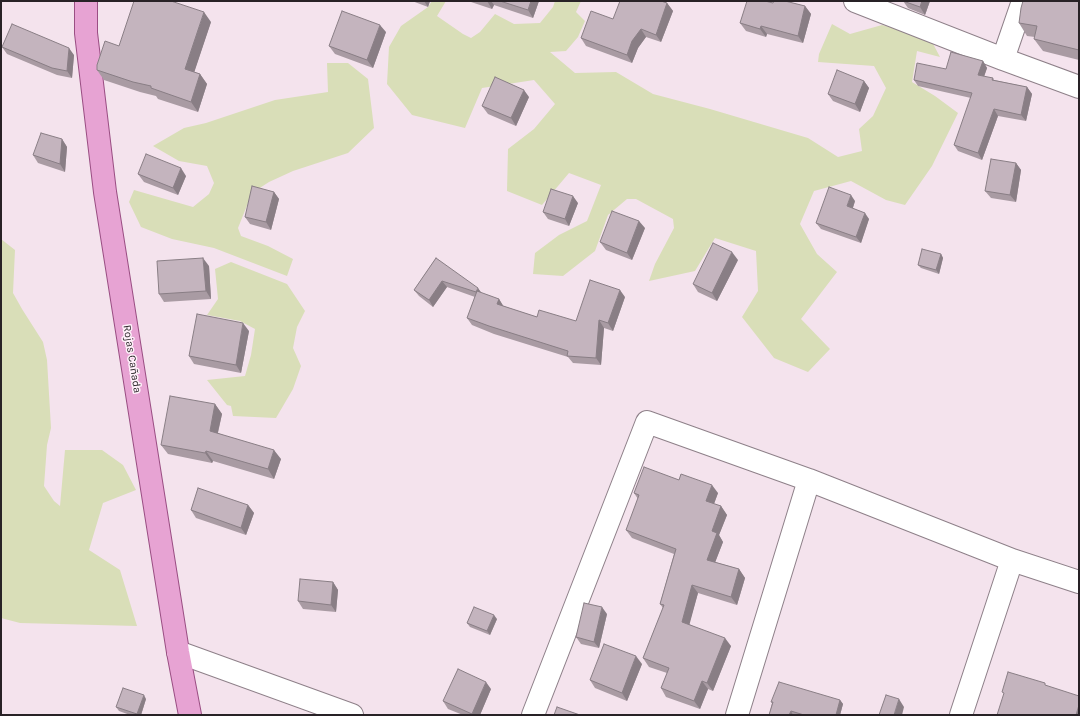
<!DOCTYPE html>
<html>
<head>
<meta charset="utf-8">
<style>
	body { margin:0 }
	#map { position:relative; width:1080px; height:716px; overflow:hidden; background:#f4e3ed; font-family:Karla,sans-serif }
	canvas { display:block }
	.frame { position:absolute; inset:0; border:2px solid #282226; pointer-events:none }
</style>
</head>
<body>
<div id="map">
<canvas width="1080" height="716"></canvas>
<div class="frame"></div>
</div>
<script>
const g = document.querySelector('canvas').getContext('2d');
g.lineJoin = 'round';
function fill(path, color) { g.fillStyle = color; g.fill(path, 'evenodd'); }
const shape = rows => new Path2D(rows.map(r => 'M' + r).join(''));
function trace(path, color, width, dash) { g.strokeStyle = color; g.lineWidth = width; g.lineCap = dash ? 'butt' : 'round'; g.setLineDash(dash || []); g.stroke(path); }
function drawText(font, color, halo, rows, align = 'center') {
  g.font = font + ' Karla,sans-serif'; g.lineWidth = 3; g.setLineDash([]); g.textBaseline = 'middle'; g.strokeStyle = halo; g.fillStyle = color; for (const [text, x, y, turn = 0] of rows) {
    g.save(); g.translate(x, y); g.rotate((+turn || 0) * Math.PI / 180); g.textAlign = isNaN(turn) ? turn : align; if (halo) g.strokeText(text, 0, 0); g.fillText(text, 0, 0); g.restore();
  }
}
fill(shape([
	[432,1,446,1,437,16,463,34,471,38,480,32,495,14,514,24,540,23,553,7,555,1,581,1,576,12,585,21,578,37,566,51,550,52,575,73,616,72,653,94,710,109,808,138,838,157,862,151,859,129,873,116,886,88,874,66,818,62,819,54,832,24,850,34,882,25,930,38,940,57,917,51,912,82,935,96,958,113,932,166,905,205,886,200,851,181,814,191,800,224,817,254,837,272,801,319,830,349,808,372,774,358,742,317,758,291,756,251,715,238,695,271,649,281,655,264,674,228,673,219,636,199,627,199,608,215,595,251,563,276,533,274,535,253,559,235,587,221,601,185,569,173,542,205,507,191,508,149,534,129,555,104,534,80,482,88,465,128,412,115,387,84,389,47,401,26,428,7],
	[327,63,348,63,368,79,374,128,348,153,293,171,269,182,252,193,238,228,241,236,268,246,293,259,287,276,214,248,172,239,141,227,129,202,134,190,193,207,209,194,214,183,207,166,179,161,153,146,184,128,206,123,275,100,328,92],
	[1,239,15,250,13,293,22,309,43,342,47,360,51,428,47,445,44,486,54,501,60,506,65,450,102,450,123,465,136,490,103,503,89,550,120,570,137,626,20,623,1,618],
	[231,262,287,284,305,311,297,327,293,348,301,366,293,389,276,418,233,416,231,406,227,405,207,380,245,376,251,355,255,329,240,321,207,315,218,299,215,269]
]), '#d9deb8');
const minor = shape([
	[855,1,1003,59,1023,1],
	[1003,59,1079,87],
	[178,652,352,715],
	[533,715,647,422,809,480,1012,560,1079,582],
	[737,715,809,480],
	[961,715,1012,560]
]);
const major = shape([
	[86,1,86,33,105,192,178,652,190,715]
]);
trace(minor, '#8e8089', 24);
trace(major, '#9a4e83', 24);
trace(minor, '#fff', 22);
trace(major, '#e7a3d3', 22);
fill(shape([
	[412,1,430,1,428,7],
	[468,1,539,1,533,18,494,5,492,9],
	[666,1,666,3,667,3,673,11,661,42,646,37,638,48,632,63,586,46,581,38,613,19],
	[903,1,930,1,925,15,908,8],
	[1079,1,1079,60,1043,51,1034,39,1035,37,1027,36,1019,23],
	[773,3,805,6,811,14,803,43,767,34,766,37,746,31,740,23],
	[211,22,194,72,200,74,207,84,198,112,158,99,156,96,140,92,104,80,97,70],
	[386,32,373,68,335,54,329,46],
	[2,47,74,55,72,78,57,75,7,54],
	[983,61,987,68,984,77,993,78,994,80,1027,87,1032,94,1026,121,998,116,982,160,958,151,954,145,971,98,918,86,914,80,946,69],
	[864,81,869,88,860,112,833,101,828,94],
	[529,97,516,126,488,114,482,106],
	[62,139,67,147,65,172,38,163,33,155],
	[1016,163,1021,170,1016,202,991,198,985,191],
	[138,174,186,176,178,195,144,182],
	[274,192,279,199,271,230,250,224,245,217],
	[855,201,853,208,869,219,861,243,821,229,816,223],
	[578,203,569,226,548,219,543,212],
	[645,228,632,260,606,250,600,242],
	[941,254,943,258,939,274,921,268,918,265],
	[436,258,481,293,499,299,503,306,537,317,576,321,625,297,613,331,604,328,601,365,573,363,568,357,494,334,472,325,467,318,475,297,447,287,433,307,419,296,414,290],
	[738,260,717,301,698,292,693,284],
	[209,266,211,299,164,302,159,294],
	[249,331,241,373,194,364,189,356],
	[215,404,222,414,218,433,281,459,274,479,213,461,212,463,168,454,161,445],
	[679,480,718,493,714,504,721,506,727,515,719,535,723,542,715,562,739,569,745,578,737,605,698,593,689,624,731,646,713,691,708,689,700,709,666,697,661,688,667,673,649,667,643,658,663,608,660,604,674,554,632,538,626,530,638,499,634,493],
	[248,505,254,513,246,535,196,518,191,510],
	[333,582,338,590,336,612,303,609,298,601],
	[607,614,599,648,581,644,576,637],
	[497,619,490,635,470,627,467,623],
	[642,664,627,701,595,688,590,680],
	[491,689,480,715,463,715,448,709,443,701],
	[146,699,141,715,130,715,119,711,116,707],
	[840,700,843,704,840,715,769,715,772,703,771,702]
]), '#a99ba3');
fill(shape([
	[424,1,430,1,428,7],
	[487,1,491,1,494,5,492,9],
	[531,1,539,1,533,18,528,10],
	[922,1,930,1,925,15,920,7],
	[667,3,673,11,661,42,656,35],
	[805,6,811,14,803,43,798,36],
	[204,12,211,22,192,79,185,69],
	[380,25,386,32,373,68,367,60],
	[761,26,767,34,766,37,760,29],
	[641,29,646,37,638,48,632,63,627,55,632,41],
	[69,48,74,55,72,78,67,71],
	[983,61,987,68,982,82,978,75],
	[200,74,207,84,198,112,191,102],
	[864,81,869,88,860,112,855,104],
	[1027,87,1032,94,1026,121,1021,115],
	[524,90,529,97,516,126,511,118],
	[994,109,998,116,982,160,978,153],
	[62,139,67,147,65,172,60,164],
	[1016,163,1021,170,1016,202,1010,195],
	[181,168,186,176,178,195,173,188],
	[274,192,279,199,271,230,266,222],
	[851,195,855,201,851,213,847,206],
	[573,196,578,203,569,226,565,219],
	[865,213,869,219,861,243,856,237],
	[639,221,645,228,632,260,627,253],
	[732,252,738,260,717,301,712,293],
	[941,254,943,258,939,274,936,270],
	[203,258,209,266,211,299,206,291],
	[442,281,447,287,433,307,429,300],
	[478,288,483,295,480,299,476,292],
	[620,290,625,297,613,331,608,323],
	[499,299,504,307,497,304],
	[599,320,604,328,601,365,596,358],
	[243,323,249,331,241,373,236,365],
	[215,404,222,414,216,440,210,431],
	[274,450,281,459,274,479,268,469],
	[206,451,213,461,212,463,205,453],
	[712,485,718,493,712,509,706,501],
	[248,505,254,513,246,535,241,528],
	[721,506,727,515,719,535,723,542,713,568,707,560,712,531],
	[739,569,745,578,737,605,731,597],
	[333,582,338,590,336,612,331,605],
	[692,585,698,593,688,630,682,622],
	[602,607,607,614,599,648,594,642],
	[494,615,497,619,490,635,487,631],
	[725,638,731,646,713,691,707,683],
	[636,656,642,664,627,701,622,693],
	[702,681,708,689,700,709,694,701],
	[486,682,491,689,480,715,472,715,472,714],
	[144,695,146,699,141,715,137,715,137,714],
	[899,699,904,707,902,715,894,715],
	[840,700,843,704,840,715,836,715],
	[1079,705,1079,715,1076,715],
	[791,711,793,715,789,715]
]), '#897e85');
const building = shape([
	[134,1,171,1,204,12,185,69,200,74,191,102,151,88,151,86,133,82,97,70,97,65,105,41,119,46,134,1],
	[500,1,531,1,528,10,500,1],
	[620,1,661,1,667,3,656,35,641,29,632,41,627,55,581,38,591,11,613,19,620,1],
	[747,1,765,1,773,3,774,1,785,1,805,6,798,36,761,26,760,29,740,23,747,1],
	[903,1,922,1,920,7,903,1],
	[1023,1,1079,1,1079,50,1034,39,1037,26,1019,23,1021,8,1023,1],
	[342,11,380,25,367,60,329,46,342,11],
	[12,24,69,48,67,71,52,68,2,47,12,24],
	[951,52,983,61,978,75,993,78,992,80,1027,87,1021,115,994,109,978,153,954,145,972,93,914,80,917,63,946,69,951,52],
	[837,70,864,81,855,104,828,94,837,70],
	[495,77,524,90,511,118,482,106,495,77],
	[41,133,62,139,60,164,33,155,41,133],
	[146,154,181,168,173,188,138,174,146,154],
	[991,159,1016,163,1010,195,985,191,991,159],
	[252,186,274,192,266,222,245,217,252,186],
	[829,187,851,195,847,206,865,213,856,237,816,223,829,187],
	[551,189,573,196,565,219,543,212,551,189],
	[612,211,639,221,627,253,600,242,612,211],
	[713,243,732,252,712,293,693,284,713,243],
	[922,249,941,254,936,270,918,265,922,249],
	[203,258,206,291,159,294,157,261,203,258],
	[436,258,478,288,476,292,442,281,429,300,414,290,436,258],
	[590,280,620,290,608,323,599,320,596,358,567,356,568,351,489,326,467,318,477,291,499,299,497,304,537,317,539,310,576,321,590,280],
	[197,314,243,323,236,365,189,356,197,314],
	[170,396,215,404,210,431,274,450,268,469,206,451,205,453,161,445,170,396],
	[644,467,679,480,681,474,712,485,706,501,721,506,712,531,717,533,707,560,739,569,731,597,692,585,682,622,725,638,707,683,702,681,694,701,661,688,669,668,643,658,664,605,660,604,676,549,626,530,639,495,634,493,644,467],
	[198,488,248,505,241,528,191,510,198,488],
	[300,579,333,582,331,605,298,601,300,579],
	[584,603,602,607,594,642,576,637,584,603],
	[474,607,494,615,487,631,467,623,474,607],
	[604,644,636,656,622,693,590,680,604,644],
	[458,669,486,682,472,714,443,701,458,669],
	[1008,672,1045,683,1045,685,1079,696,1079,705,1076,715,997,715,1004,693,1002,692,1008,672],
	[779,682,840,700,836,715,804,715,791,711,789,715,769,715,773,702,771,702,779,682],
	[123,688,144,695,137,714,116,707,123,688],
	[886,695,899,699,894,715,879,715,886,695],
	[557,707,580,715,554,715,557,707]
]);
fill(building, '#c4b4be');
trace(building, '#897e85', 1);
drawText('11px', '#282226', '#fff1fa', [
	["Rojas Cañada",132,359,81]
]);
</script>
</body>
</html>
